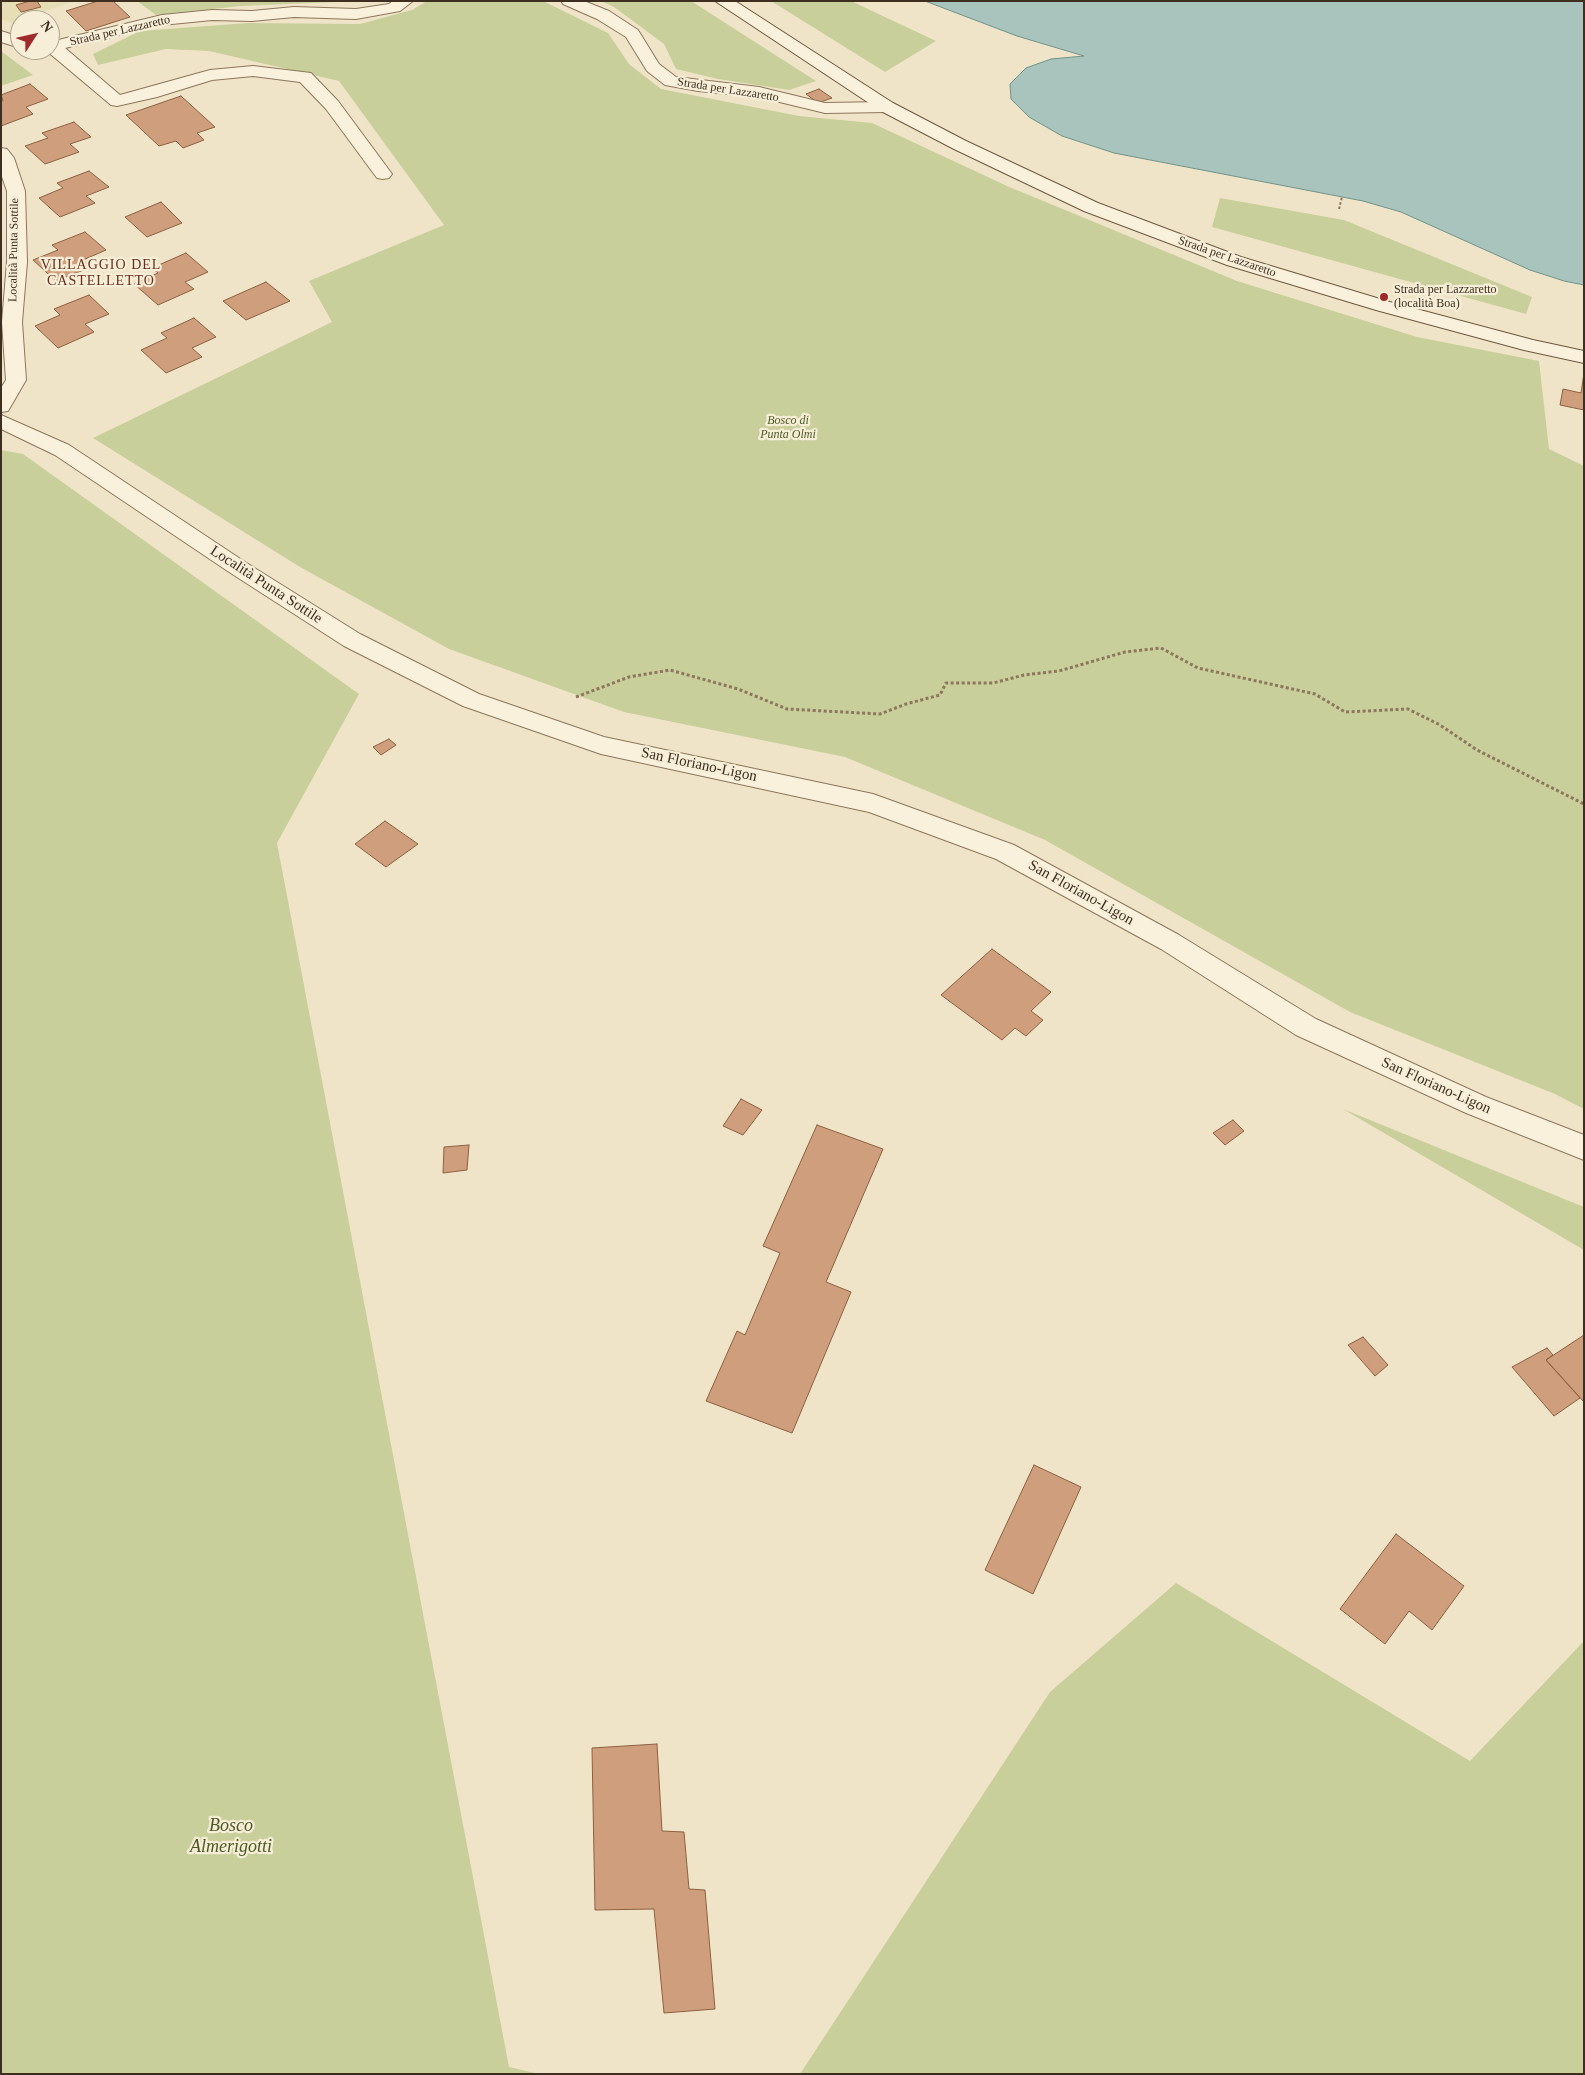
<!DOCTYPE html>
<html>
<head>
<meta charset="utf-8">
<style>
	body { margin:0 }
	#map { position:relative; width:1585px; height:2075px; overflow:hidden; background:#f0e4c8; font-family:Georgia,serif }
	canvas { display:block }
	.frame { position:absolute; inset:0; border:2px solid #3d2e20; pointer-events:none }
	.north { position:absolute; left:10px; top:10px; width:50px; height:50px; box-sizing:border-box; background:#f7eed8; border:1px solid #ada18e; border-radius:50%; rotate:55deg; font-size:14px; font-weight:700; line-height:20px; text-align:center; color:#3d2e20 }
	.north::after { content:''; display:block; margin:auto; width:18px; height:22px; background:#9e2a2b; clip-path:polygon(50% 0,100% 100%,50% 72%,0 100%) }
</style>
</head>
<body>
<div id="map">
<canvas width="1585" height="2075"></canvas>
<div class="frame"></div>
<div class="north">N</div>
</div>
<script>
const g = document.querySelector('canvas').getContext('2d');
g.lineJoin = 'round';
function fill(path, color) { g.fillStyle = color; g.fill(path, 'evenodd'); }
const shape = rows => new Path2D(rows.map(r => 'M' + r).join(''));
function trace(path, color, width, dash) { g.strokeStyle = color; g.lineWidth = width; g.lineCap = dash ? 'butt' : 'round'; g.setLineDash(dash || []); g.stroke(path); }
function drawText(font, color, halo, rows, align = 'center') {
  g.font = font + ' Georgia,serif'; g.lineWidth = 4.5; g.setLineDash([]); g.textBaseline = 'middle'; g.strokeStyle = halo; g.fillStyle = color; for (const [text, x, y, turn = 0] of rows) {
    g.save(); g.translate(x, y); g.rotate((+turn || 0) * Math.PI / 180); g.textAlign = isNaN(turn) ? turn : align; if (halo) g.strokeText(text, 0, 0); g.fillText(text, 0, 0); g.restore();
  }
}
fill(shape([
	[1,1,75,1,11,23,1,19]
]), '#e6deb5');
fill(shape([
	[137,1,360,1,241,6,156,15],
	[427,1,543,1,608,33,629,64,661,89,799,116,872,123,1007,186,1237,281,1417,337,1539,361,1549,449,1584,466,1584,1109,1555,1094,1350,1012,1045,840,845,757,624,712,449,649,300,567,93,438,332,322,309,281,444,225,339,81,209,51,166,49,98,65,93,54,140,31,248,23,360,24,412,10],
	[601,1,691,1,816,81,789,90,718,79,676,69,664,44,614,7],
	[771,1,851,1,936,41,885,72],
	[1,51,33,75,1,86],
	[1220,198,1344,220,1532,297,1526,314,1212,227],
	[1,450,23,454,359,694,277,843,509,2067,539,2074,1,2074],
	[1343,1109,1584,1207,1584,1250],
	[1176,1583,1470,1761,1584,1641,1584,2074,800,2074,1050,1692]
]), '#c9cf9b');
const water = shape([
	[925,1,1584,1,1584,285,1564,281,1530,270,1401,212,1363,201,1114,153,1062,136,1029,117,1011,99,1010,84,1026,68,1051,59,1084,56,1017,36,925,1]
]);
fill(water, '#a9c4bc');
trace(water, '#6f938a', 1);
const building = shape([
	[30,1,37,1,41,7,21,12,16,5,30,1],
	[98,1,113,1,130,17,86,31,66,11,98,1],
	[30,84,48,99,26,107,33,114,1,126,1,101,3,101,1,95,30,84],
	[819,89,832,98,818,103,806,94,819,89],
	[181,96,215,127,197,133,204,140,183,148,176,141,159,146,126,115,181,96],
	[74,122,91,137,70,144,79,152,45,164,25,146,48,138,42,133,74,122],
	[89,171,109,187,86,196,95,203,60,217,39,198,63,188,57,183,89,171],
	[161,202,182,223,147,237,125,217,161,202],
	[85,232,106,250,83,260,91,267,56,281,33,260,58,250,52,245,85,232],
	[186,253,208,272,185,282,194,289,158,305,134,284,158,273,152,268,186,253],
	[266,282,290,301,246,320,223,301,266,282],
	[89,295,109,314,85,324,94,332,58,348,35,326,60,315,54,309,89,295],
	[194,318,216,337,192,348,202,357,166,373,141,350,167,338,161,333,194,318],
	[1584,373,1584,410,1560,405,1563,389,1581,393,1584,373],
	[389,739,396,745,381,755,373,747,389,739],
	[385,821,418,844,386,867,355,844,385,821],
	[992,949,1051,992,1031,1011,1043,1020,1026,1036,1015,1028,1002,1040,941,995,992,949],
	[741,1099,762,1110,743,1135,723,1126,741,1099],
	[1233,1120,1244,1131,1225,1145,1213,1133,1233,1120],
	[817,1125,883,1149,826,1282,851,1292,792,1433,706,1401,737,1331,745,1335,780,1253,763,1246,817,1125],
	[469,1145,467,1170,443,1173,444,1147,469,1145],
	[1584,1335,1584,1402,1546,1360,1584,1335],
	[1363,1337,1388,1365,1375,1376,1348,1345,1363,1337],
	[1547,1348,1553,1355,1546,1360,1580,1398,1554,1416,1512,1367,1547,1348],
	[1034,1465,1081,1487,1033,1594,985,1570,1034,1465],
	[1396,1534,1464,1586,1432,1630,1409,1611,1385,1644,1340,1609,1396,1534],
	[657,1744,662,1831,684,1832,689,1889,705,1890,715,2009,664,2013,654,1909,595,1910,592,1748,657,1744]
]);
fill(building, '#cf9f7d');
trace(building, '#8d5f41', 1);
const street = shape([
	[393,1,413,1,400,11,356,19,294,17,252,21,212,20,162,25,65,48,120,95,210,70,253,66,311,73,338,101,392,174,389,178,383,179,377,178,326,109,300,82,253,76,212,80,157,97,117,106,111,105,48,52,44,50,50,50,50,42,162,15,212,10,252,11,294,7,356,9,389,4,393,1],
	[561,1,584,1,609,11,638,30,659,64,676,77,759,87,825,103,887,102,893,103,896,107,893,111,887,112,825,113,759,97,698,91,665,85,647,71,626,37,597,19,563,4,561,1],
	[1,31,20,37,20,48,1,42,1,31],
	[1,148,7,149,14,158,25,191,27,262,22,322,26,380,8,411,1,412,1,388,6,380,2,322,7,262,7,191,1,174,1,148],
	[1,415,69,445,245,562,360,634,479,694,604,737,873,794,1014,845,1179,935,1316,1019,1486,1097,1584,1135,1584,1160,1466,1113,1296,1035,1161,949,996,859,869,812,601,754,463,706,344,646,229,572,55,455,1,429,1,415]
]);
const secondary = shape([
	[715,1,735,1,893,103,966,141,1098,203,1241,257,1390,302,1533,340,1584,351,1584,363,1524,350,1376,310,1227,265,1084,211,954,149,881,111,715,1]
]);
trace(street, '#8d765c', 2);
trace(secondary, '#6f573f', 2);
trace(shape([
	[1339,209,1342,197]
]), '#8d765c', 2, [2.5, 2]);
trace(shape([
	[576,697,629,677,670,670,738,689,787,709,880,714,906,704,940,695,946,683,993,683,1024,675,1059,671,1125,652,1161,648,1198,668,1315,694,1345,712,1408,709,1440,725,1477,750,1584,804]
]), '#8d765c', 3, [3, 2.5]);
fill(street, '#faf1dc');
fill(secondary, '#faf1dc');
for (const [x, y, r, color] of [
	[1384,297,5,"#9e2a2b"]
]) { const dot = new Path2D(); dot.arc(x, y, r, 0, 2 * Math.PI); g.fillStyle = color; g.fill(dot); trace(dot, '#f7eed8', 2); }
drawText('12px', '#3d2e20', '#f7eed8', [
	["Strada per Lazzaretto",120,31,-13],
	["Strada per Lazzaretto",728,90,9],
	["Località Punta Sottile",14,250,-89],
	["Strada per Lazzaretto",1227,257,19]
]);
drawText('12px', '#3d2e20', '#f7eed8', [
	["Strada per Lazzaretto",1394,290],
	["(località Boa)",1394,304]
], 'left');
drawText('italic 12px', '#4d5a26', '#f7eed8', [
	["Bosco di",788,421],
	["Punta Olmi",788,435]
]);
g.letterSpacing = '1px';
drawText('14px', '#6b2e1e', '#f7eed8', [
	["VILLAGGIO DEL",101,265],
	["CASTELLETTO",101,281]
]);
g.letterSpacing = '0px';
drawText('15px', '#3d2e20', '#f7eed8', [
	["Località Punta Sottile",266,585,33],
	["San Floriano-Ligon",699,765,12],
	["San Floriano-Ligon",1081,893,29],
	["San Floriano-Ligon",1436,1086,24]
]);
drawText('italic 18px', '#4d5a26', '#f7eed8', [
	["Bosco",231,1826],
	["Almerigotti",231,1847]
]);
</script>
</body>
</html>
